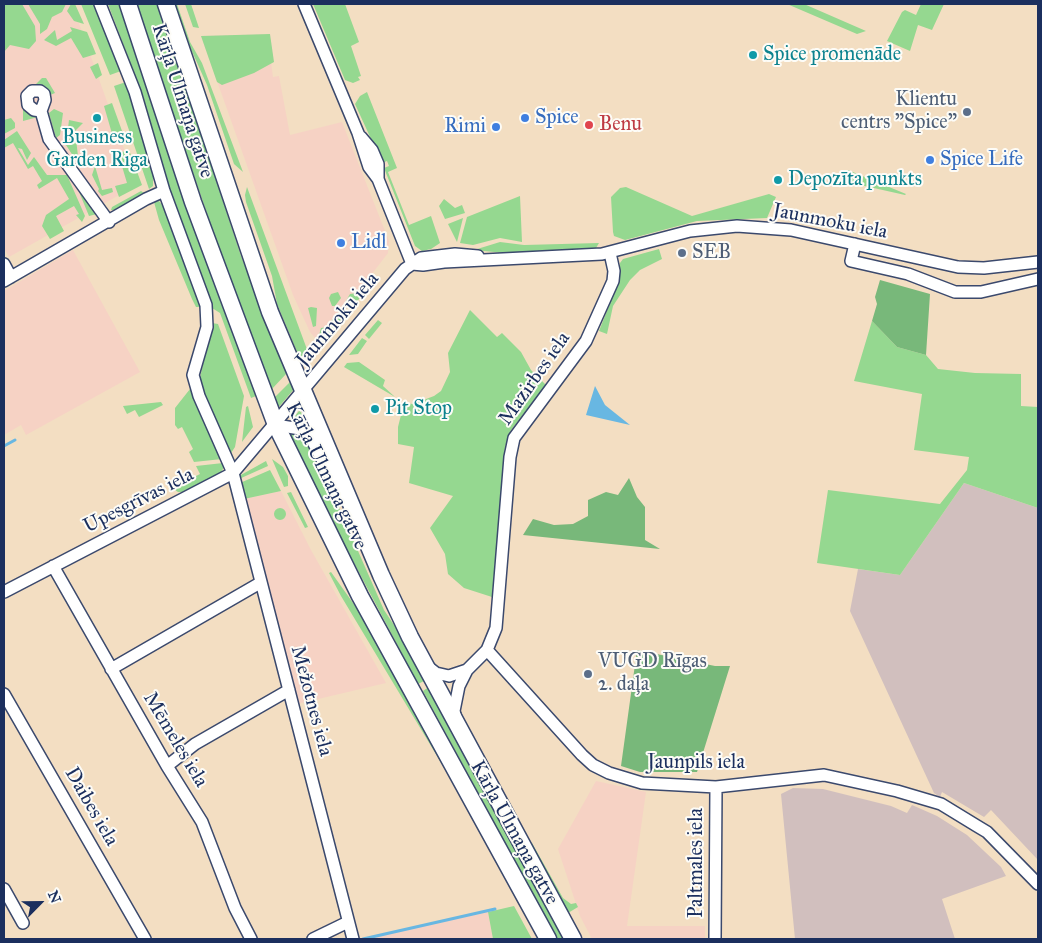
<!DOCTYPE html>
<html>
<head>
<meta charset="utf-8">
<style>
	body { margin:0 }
	#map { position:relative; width:1042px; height:943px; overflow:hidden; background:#f3dec2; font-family:"IM FELL Great Primer",serif }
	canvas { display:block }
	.frame { position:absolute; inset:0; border:5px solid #1b2f5e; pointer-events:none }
	.north { position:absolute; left:15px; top:878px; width:50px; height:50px; -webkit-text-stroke:4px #fdfcf7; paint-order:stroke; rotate:67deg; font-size:14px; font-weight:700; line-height:20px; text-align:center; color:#1b2f5e }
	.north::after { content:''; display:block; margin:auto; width:18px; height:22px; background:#1b2f5e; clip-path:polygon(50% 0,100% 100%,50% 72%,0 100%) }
</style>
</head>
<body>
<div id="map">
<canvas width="1042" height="943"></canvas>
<div class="frame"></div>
<div class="north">N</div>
</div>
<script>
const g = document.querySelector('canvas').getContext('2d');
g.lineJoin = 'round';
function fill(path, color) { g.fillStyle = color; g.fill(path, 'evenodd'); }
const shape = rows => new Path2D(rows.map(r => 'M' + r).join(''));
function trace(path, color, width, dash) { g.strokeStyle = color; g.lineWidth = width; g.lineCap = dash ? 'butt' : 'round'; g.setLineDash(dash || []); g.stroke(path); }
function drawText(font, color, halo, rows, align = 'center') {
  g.font = font + ' "IM FELL Great Primer",serif'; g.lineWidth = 4; g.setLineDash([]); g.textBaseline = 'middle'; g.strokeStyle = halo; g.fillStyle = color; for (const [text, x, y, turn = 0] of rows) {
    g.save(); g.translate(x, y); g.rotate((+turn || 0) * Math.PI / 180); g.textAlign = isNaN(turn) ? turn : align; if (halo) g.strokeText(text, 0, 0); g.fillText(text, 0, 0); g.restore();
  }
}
fill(shape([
	[4,4,72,4,137,185,9,257,4,248],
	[270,34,274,62,271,62,273,77,279,76,290,135,342,122,389,241,388,253,319,343,310,332,293,295,201,36],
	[73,250,140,372,26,435,21,425,4,435,4,291],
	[281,491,311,550,386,683,297,704,244,499],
	[596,781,646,792,627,926,705,926,705,939,592,939,580,916,558,849],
	[488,912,493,939,363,939,460,918]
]), '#f6d2c4');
fill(shape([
	[964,483,1038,508,1038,860,991,810,984,817,942,792,940,797,934,793,850,611,858,569,900,575],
	[793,788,823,789,891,806,907,813,912,805,937,816,967,835,1001,867,1006,876,942,899,955,939,795,939,781,794]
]), '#d1bfbe');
fill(shape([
	[4,4,22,4,35,26,36,41,29,49,10,45,4,52],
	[28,4,66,4,62,12,52,17,47,29,40,34,40,24],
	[71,4,75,4,84,24,74,21,67,11],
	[81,4,95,4,121,71,110,75],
	[108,4,119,4,123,15,218,295,256,396,251,398,220,313,212,308,189,248,168,186,133,70],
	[135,4,158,4,241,256,287,373,271,390,255,353],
	[175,4,177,4,190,42,202,63,243,172,234,164,207,85,190,47],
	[185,4,191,4,199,28,193,27],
	[313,4,345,4,359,42,351,46,361,76,358,77,360,80,353,83,345,80],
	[787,4,804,4,866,31,857,34],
	[921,4,944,4,932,30,918,25,910,51,887,41,902,12,905,10,916,15],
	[70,27,87,32,96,54,83,58,71,38,56,46,44,40,55,30,57,40,72,31],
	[270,34,274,62,254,73,222,85,217,82,201,36],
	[98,63,102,75,96,79,90,67],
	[42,78,46,78,55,93,50,95,49,104,36,84],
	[126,82,153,173,153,186,149,189,114,86],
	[367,92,397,168,388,172,409,225,431,216,440,243,431,249,422,251,415,246,384,168,389,166,387,161,382,163,355,104,360,96],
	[112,103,126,142,118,144,116,137,113,137,104,106],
	[26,108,38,117,23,121,23,109],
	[54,109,63,113,60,135,56,138,49,113],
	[11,118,15,123,15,128,4,134,4,120],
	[69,120,83,123,75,131,78,156,75,159,66,145],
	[17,131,31,153,27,160,22,149,18,148,28,165,34,157,47,175,67,175,85,216,82,222,76,215,79,214,74,206,56,216,64,231,50,239,42,226,46,215,69,199,57,178,39,189,37,185,42,181,33,166,28,169,13,143,4,148,4,140],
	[129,150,142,185,119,197,115,186,127,183,118,153],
	[95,166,102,190,112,188,113,192,102,196,98,191,99,189,92,175],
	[848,170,906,194,905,195,847,182,844,180],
	[77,187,97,214,89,216],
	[247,187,308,352,300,359,277,304,272,276,246,202,245,195],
	[626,187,692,216,769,194,776,197,767,218,697,221,625,240,614,236,613,232,611,197,620,188],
	[141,191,144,193,115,210,111,210,112,207],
	[520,196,522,242,500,238,473,245,460,243,467,217],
	[444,199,455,208,462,205,465,213,445,219,439,206],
	[159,201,166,210,202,307,196,307,192,299,159,220,154,202],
	[463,218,457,242,448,224],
	[500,242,524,245,599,243,596,248,591,250,504,253,474,250],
	[659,249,662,259,640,270,630,280,613,306,607,334,599,331,618,283,620,263,623,259],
	[338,292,341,298,335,306,332,306,329,298,331,294],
	[365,292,354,305,343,306,350,294],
	[311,307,317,308,316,326,313,327,308,308],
	[470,310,497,337,502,333,521,352,531,370,546,385,511,430,505,447,492,597,464,588,448,574,445,554,430,528,453,496,409,483,414,447,398,444,398,427,404,403,413,404,434,396,441,391,450,372,448,353],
	[350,312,319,348,316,346,321,328,327,327,337,313],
	[378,320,382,323,369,339,365,335],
	[872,321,897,347,926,355,938,369,975,373,1021,374,1021,406,1038,407,1038,508,964,483,900,575,817,563,828,490,940,504,967,470,969,457,914,450,922,394,854,381],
	[212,323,218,324,244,396,235,447,231,453,205,396,200,378],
	[362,338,367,341,358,354,349,355],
	[359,362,385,380,383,386,395,397,344,367,347,363],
	[290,382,294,389,278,408,274,398],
	[190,389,191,389,222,459,194,462,189,452,193,449,182,427,178,429,175,425,175,408],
	[161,402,163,405,139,417,135,410,127,414,123,406],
	[248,406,253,427,242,442,246,407],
	[299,411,301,412,306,426,291,421],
	[295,430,310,442,384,610,402,637,426,680,418,684,317,493,287,431],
	[272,459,283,467,288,476,288,486,284,487],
	[266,461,268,466,239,479,239,476],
	[223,463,223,469,219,475,187,492,178,492,172,488,173,480,176,477,180,484,200,474,196,466],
	[270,470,281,491,244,499,240,483],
	[291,492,308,527,305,528,287,493],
	'274 514a6 6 0 1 1 12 0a6 6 0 1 1-12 0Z',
	[331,572,358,610,405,695,454,776,542,939,538,939,455,786,341,596,329,573],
	[430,686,566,939,557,939,423,691],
	[532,843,563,898,571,904,576,903,578,907,568,913,532,846],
	[514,906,532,939,493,939,488,912]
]), '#95d890');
fill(shape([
	[880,280,930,294,926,355,897,347,872,321,877,304,875,297],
	[629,478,637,497,645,507,645,540,660,549,523,535,533,519,554,525,573,524,588,516,588,500,606,492,618,495],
	[637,650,715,666,730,666,697,772,640,772,621,766]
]), '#78b87a');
fill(shape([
	[595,386,605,405,630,425,586,415]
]), '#68b7e2');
trace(shape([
	[4,446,15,440],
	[363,939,495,909]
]), '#68b7e2', 3);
const minor = shape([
	[100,4,135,92,164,191,206,305,207,327,193,375,199,396,233,473,353,939],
	[304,4,358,133,369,167,378,179,412,264],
	[41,111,45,100,44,94,40,91,32,91,27,96,28,105,34,110,41,111,49,139,109,222],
	[361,137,372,150,378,164,378,179],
	[855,244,851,261,908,274,955,292,981,292,1038,279],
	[4,264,11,277],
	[412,264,423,265,444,262,602,254,690,231,737,226,791,230,958,267,984,268,1038,262],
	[4,281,146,199,164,191],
	[276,425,300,429,310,436,330,475,341,485],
	[53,566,167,766,202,822,235,908,251,939],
	[4,592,233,473,405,269,421,258,455,254,478,256],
	[487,650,496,628,510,457,514,438,586,341,613,281,614,271,610,253],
	[427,666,436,673,449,676,467,670],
	[111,669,260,583],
	[4,694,145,939],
	[456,719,454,711,459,686,467,670,487,650,582,755,593,765,609,773,642,783,716,787,824,775,897,791,941,804,977,826,987,832,1038,884],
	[167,766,195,744,289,690],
	[4,889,23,923],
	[313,939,348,922],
	[715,939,716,787]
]);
const highway = shape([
	[128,4,193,202,276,425,360,596,548,939],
	[166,4,270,312,381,575,410,637,573,939]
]);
trace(minor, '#3b496d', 14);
trace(highway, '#3b496d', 19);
trace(minor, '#fff', 11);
trace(highway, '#fff', 16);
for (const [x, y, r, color] of [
	[753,55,5,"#0f9aa8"],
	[967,112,5,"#5c6f8a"],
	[97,118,5,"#0f9aa8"],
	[525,118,5,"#3f7fe0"],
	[589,125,5,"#e0444e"],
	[496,127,5,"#3f7fe0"],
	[930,160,5,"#3f7fe0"],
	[778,180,5,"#0f9aa8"],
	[341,243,5,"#3f7fe0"],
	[682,253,5,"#5c6f8a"],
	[375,409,5,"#0f9aa8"],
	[588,674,5,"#5c6f8a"]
]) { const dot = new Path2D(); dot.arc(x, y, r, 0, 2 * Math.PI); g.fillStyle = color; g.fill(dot); trace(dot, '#fdfcf7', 2); }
drawText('20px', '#0d838f', '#fdfcf7', [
	["Spice promenāde",763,55],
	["Business",97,138,"center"],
	["Garden Riga",97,161,"center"],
	["Depozīta punkts",788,180],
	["Pit Stop",385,409]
], 'left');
drawText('20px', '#4e5e75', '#fdfcf7', [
	["Klientu",957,100,"right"],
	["centrs \"Spice\"",957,123,"right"],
	["SEB",692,253],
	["VUGD Rīgas",598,662],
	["2. daļa",598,685]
], 'left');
drawText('20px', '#1b2f5e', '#fdfcf7', [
	["Kārļa Ulmaņa gatve",182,101,72],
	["Jaunmoku iela",830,222,11],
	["Jaunmoku iela",338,320,-50],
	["Mazirbes iela",535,379,-55],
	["Kārļa Ulmaņa gatve",326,476,64],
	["Upesgrīvas iela",139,501,-27],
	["Mežotnes iela",311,701,75],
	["Mēmeles iela",175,740,59],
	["Jaunpils iela",696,763],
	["Daibes iela",91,807,60],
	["Kārļa Ulmaņa gatve",514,833,61],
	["Paltmales iela",697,863,-90]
]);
drawText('20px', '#366cbe', '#fdfcf7', [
	["Spice",535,118],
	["Rimi",486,127,"right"],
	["Spice Life",940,160],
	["Lidl",351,243]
], 'left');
drawText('20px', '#be3a42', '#fdfcf7', [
	["Benu",599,125]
], 'left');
</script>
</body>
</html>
